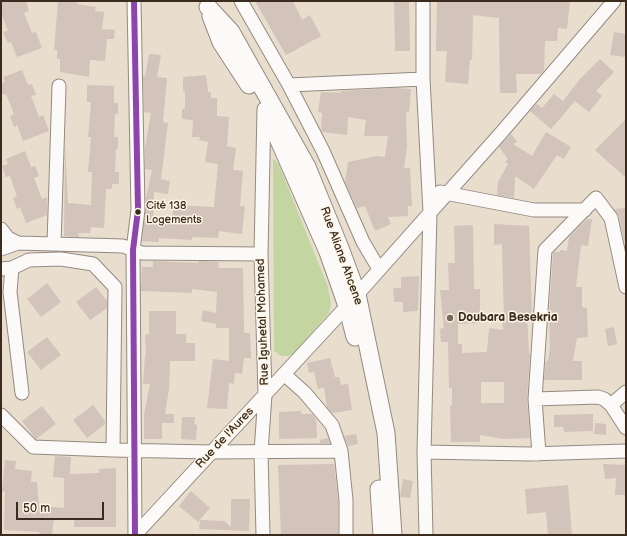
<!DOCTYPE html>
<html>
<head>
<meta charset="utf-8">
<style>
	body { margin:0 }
	#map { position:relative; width:627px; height:536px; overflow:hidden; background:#e9ddcd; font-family:"Balsamiq Sans",sans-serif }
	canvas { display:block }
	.frame { position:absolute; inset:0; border:2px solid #3b2a1e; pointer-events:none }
	.scale { position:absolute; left:16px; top:502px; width:88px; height:18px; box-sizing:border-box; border:2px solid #3b2a1e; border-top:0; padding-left:5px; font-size:12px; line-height:14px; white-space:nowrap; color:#3b2a1e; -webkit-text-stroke:3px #fcf5e5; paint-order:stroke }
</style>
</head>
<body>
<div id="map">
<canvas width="627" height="536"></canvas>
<div class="frame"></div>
<div class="scale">50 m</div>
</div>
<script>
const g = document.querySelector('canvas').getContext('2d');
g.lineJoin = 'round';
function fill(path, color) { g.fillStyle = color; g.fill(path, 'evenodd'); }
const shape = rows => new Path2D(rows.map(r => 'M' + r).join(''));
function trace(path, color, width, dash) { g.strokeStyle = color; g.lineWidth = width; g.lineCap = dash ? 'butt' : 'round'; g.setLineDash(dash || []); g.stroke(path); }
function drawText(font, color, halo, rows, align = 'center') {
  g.font = font + ' "Balsamiq Sans",sans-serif'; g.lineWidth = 3; g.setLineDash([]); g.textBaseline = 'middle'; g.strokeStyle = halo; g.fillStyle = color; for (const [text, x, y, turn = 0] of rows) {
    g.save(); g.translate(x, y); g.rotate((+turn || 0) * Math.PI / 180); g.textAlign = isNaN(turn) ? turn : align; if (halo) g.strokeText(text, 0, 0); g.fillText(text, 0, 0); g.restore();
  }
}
fill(shape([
	[273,159,275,160,279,165,328,287,331,304,329,313,294,353,289,356,281,356,274,351]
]), '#c3d6a1');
fill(shape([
	[1,1,26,1,29,11,24,13,32,33,36,32,42,48,17,57,11,42,8,43,3,32,8,31,1,13],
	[58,1,78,1,77,4,96,7,95,11,104,12,102,29,115,30,114,39,107,39,105,61,90,60,89,77,60,72,60,59,57,59,57,50,54,50],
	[255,1,293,1,302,20,310,15,321,36,286,55],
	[394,1,409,1,410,51,395,51],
	[437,1,570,1,567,29,558,28,557,41,545,41,544,71,541,74,516,74,517,93,500,93,499,18,473,15,472,60,470,60,468,84,445,82,447,51,436,51],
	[614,32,626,34,626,57,610,55],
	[149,54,161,55,157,77,167,78,163,122,168,123,161,179,170,181,168,194,154,192,153,220,172,222,173,205,214,207,218,164,205,162,208,142,199,140,200,137,192,137,193,120,182,119,182,109,185,109,185,91,183,91,183,77,206,75,208,92,211,92,211,98,217,98,217,116,229,117,227,146,236,148,233,170,243,171,240,206,245,206,242,234,219,231,218,238,192,237,192,240,159,238,159,242,142,241,146,198,152,170,145,169,145,148,151,113,144,112,143,76,145,76],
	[600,59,614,72,596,91,602,96,589,112,575,101,551,129,530,111,537,104,542,108,554,94,563,101,580,79],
	[22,70,28,85,32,84,36,95,31,96,39,117,43,115,49,131,23,141,17,125,14,127,10,116,14,114,6,94,3,95,1,90,1,83,5,82,3,77],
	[87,85,114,86,114,103,118,103,118,114,115,114,114,137,118,137,118,149,116,149,115,172,119,172,119,184,112,184,112,189,106,189,104,228,91,227,90,233,78,233,79,237,64,236,65,146,68,203,91,205,92,172,88,172,91,137,88,137,91,102,87,102],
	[395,88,411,89,409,113,406,112,407,147,404,168,410,168,412,206,408,206,408,216,388,217,391,224,375,231,365,206,357,208,345,182,348,162,377,156,385,157,388,136,364,136,366,120,348,117,347,135,322,132,321,129,322,113,318,112,321,92,341,93,341,91],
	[626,119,626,178,595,150],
	[546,132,571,147,564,159,557,155,534,189,515,176,514,198,497,195,498,182,508,164,505,162,508,159,499,147,511,134,517,142,513,144,532,156],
	[25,151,31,167,35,166,39,176,34,178,42,199,47,197,47,215,26,223,20,207,17,209,13,198,17,196,10,176,6,177,2,166,8,164,6,159],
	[626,208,626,240,624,241,619,216,614,209],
	[587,219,592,219,588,246,581,245,576,287,582,287,582,307,587,308,588,337,577,338,573,361,582,361,582,380,544,380,546,361,548,361,550,348,549,315,553,253,554,252,560,252,560,250,567,251,569,237],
	[494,224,529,226,532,316,527,316,529,354,530,354,527,399,530,438,504,439,480,435,480,442,451,442,450,406,452,405,452,388,449,388,448,342,441,342,440,329,444,328,440,290,449,290,448,263,455,263,454,226,473,225,474,289,480,289,480,323,458,324,458,344,462,344,462,353,487,352,489,328,503,330,502,319,504,319,502,244,494,245],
	[481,382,504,382,504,403,481,403],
	[153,261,198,263,199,261,219,262,218,268,243,268,244,333,250,333,251,358,244,358,242,374,235,373,234,384,229,383,227,409,207,408,213,359,229,361,229,328,216,328,216,324,201,321,203,310,216,313,217,292,192,289,192,293,141,291,142,267,153,267],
	[419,276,418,311,403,312,403,302,394,302,393,288,401,288,401,277],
	[47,283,61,302,41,317,27,299],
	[96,287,107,301,107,308,90,320,76,302],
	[149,311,176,311,176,334,186,334,186,343,195,343,195,361,170,361,169,389,165,414,174,414,174,423,162,423,162,439,144,439,144,414,150,384,143,384,145,356,146,356,145,335,149,334],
	[614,327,617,344,608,346,605,329],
	[47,337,61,355,41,370,27,352],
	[330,358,335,377,339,377,341,385,348,384,352,410,332,413,327,407,324,387,318,389,314,372,309,373,307,363],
	[93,405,105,421,105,424,87,438,73,420],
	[42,406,56,424,36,439,22,421],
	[301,411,301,414,312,414,316,419,317,438,279,439,279,412],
	[593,414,593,431,564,432,563,427,554,427,554,415],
	[182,417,195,417,194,424,197,425,196,440,181,439],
	[595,423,606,424,606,435,594,434],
	[356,434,358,444,348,446,344,436],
	[328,438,330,443,320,443,320,440],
	[55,456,71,457,70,474,99,473,99,469,116,468,116,527,74,527,74,519,62,518,54,518,52,535,39,534,40,532,4,530,5,491,2,492,5,460,16,461,15,469,32,471,31,482,37,482,39,506,64,508,64,478,53,477],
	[334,464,338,500,338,535,281,535,278,465],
	[603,464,626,465,626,495,615,495,616,478,605,479],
	[403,479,413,481,410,498,400,497],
	[568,485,572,535,548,535,546,512,527,514,525,489],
	[191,491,210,508,198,522,179,506],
	[231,499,250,499,249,531,199,529,200,520,224,521,231,527]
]), '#d2c3bb');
const minor = shape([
	[134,1,138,210,133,250,135,535],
	[241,1,289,85,323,151,363,242,379,269],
	[423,1,423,79,430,212,424,452,426,535],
	[289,85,423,79],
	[440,192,534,210,585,210],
	[1,229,8,238,18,243,123,246,142,253,261,254],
	[54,244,59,86],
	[1,249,18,243],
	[12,268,10,292,22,393],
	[1,269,12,268,29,260,61,259,93,264,115,287,113,450,33,447,1,415],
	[285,375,305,393,332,425,341,451,346,500,346,535],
	[535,399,598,397,604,399,611,405,626,428],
	[611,405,626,392],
	[113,450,211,452,341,451],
	[424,452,529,454,626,451],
	[539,454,535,399,545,250,596,198,611,218,626,287],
	[135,535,347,306,501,133,614,1],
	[263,535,261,452,265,395,261,254,264,109]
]);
const major = shape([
	[208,7,231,32,307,167,340,248,357,294,386,433,393,535],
	[211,16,221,42,249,85],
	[270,120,328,252,347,306,355,337],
	[379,489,382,535]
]);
trace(minor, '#938a80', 15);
trace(major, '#938a80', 19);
trace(minor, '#fcfaf8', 13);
trace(major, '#fcfaf8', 17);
trace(shape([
	[134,1,138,210,133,250,135,535]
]), '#8e44ad', 6);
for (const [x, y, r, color] of [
	[138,212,3.5,"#3b2a1e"],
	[450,318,4,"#78695b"]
]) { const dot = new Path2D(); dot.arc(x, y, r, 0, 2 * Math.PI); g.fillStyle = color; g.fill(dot); trace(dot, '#fcf5e5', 1.5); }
drawText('11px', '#3b2a1e', '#fcf5e5', [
	["Cité 138",146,206],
	["Logements",146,220]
], 'left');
drawText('12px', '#3b2a1e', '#fcf5e5', [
	["Rue Aliane Ahcene",341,256,70],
	["Rue Iguhetal Mohamed",263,322,-92],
	["Rue de l'Aures",225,438,-47]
]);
drawText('bold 12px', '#3b2a1e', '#fcf5e5', [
	["Doubara Besekria",458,318]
], 'left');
</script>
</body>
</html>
